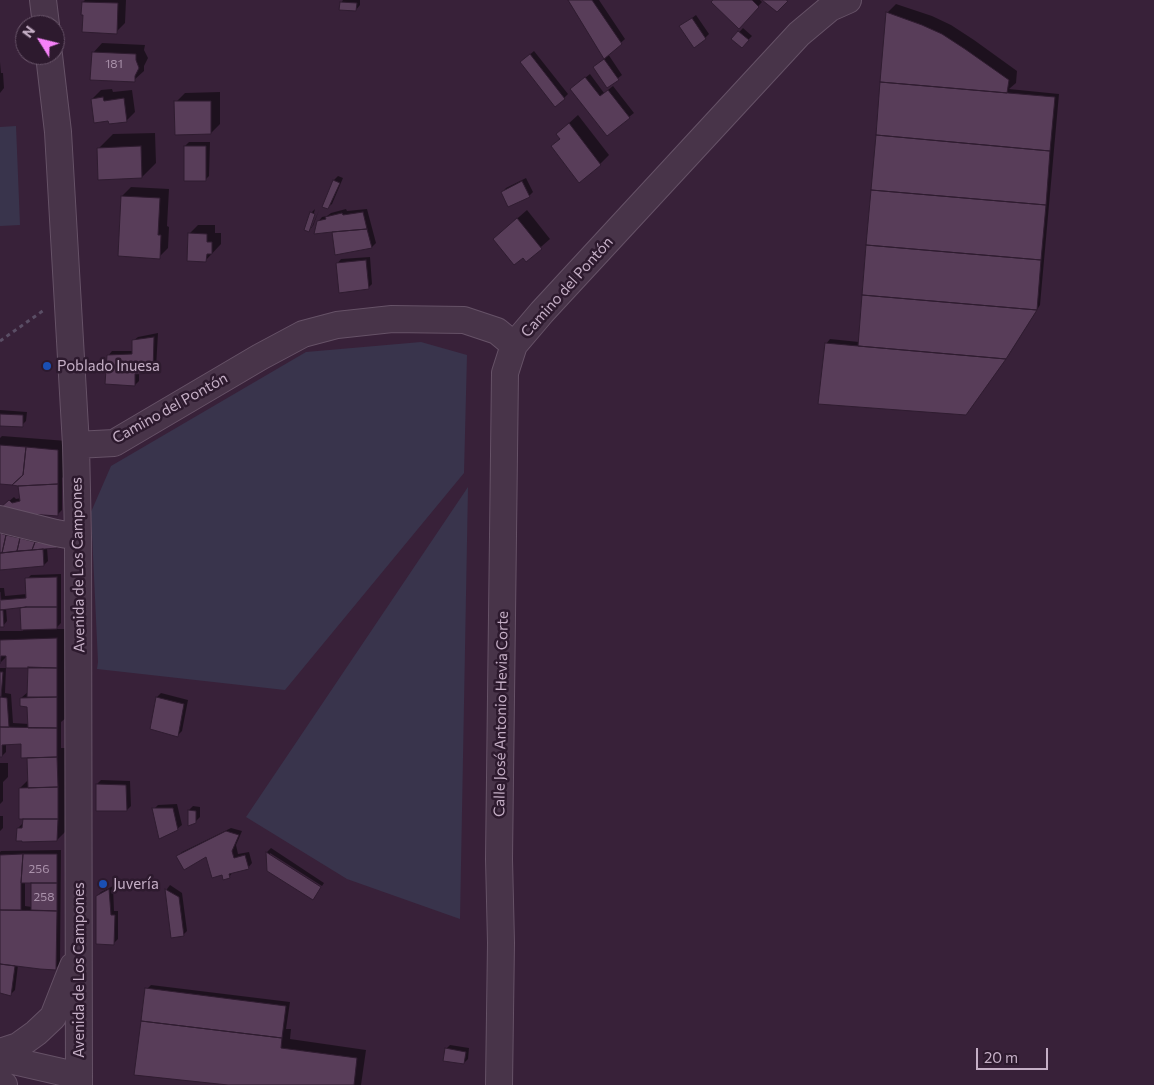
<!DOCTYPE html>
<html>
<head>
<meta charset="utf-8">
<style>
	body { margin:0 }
	#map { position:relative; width:1154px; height:1085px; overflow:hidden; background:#382139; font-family:Commissioner,sans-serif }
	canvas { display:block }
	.north { position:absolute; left:15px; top:15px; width:50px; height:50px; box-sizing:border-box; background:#2d1a2e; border:1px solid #6a566b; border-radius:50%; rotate:306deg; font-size:14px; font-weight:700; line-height:20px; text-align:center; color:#c5afc6 }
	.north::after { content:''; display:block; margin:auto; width:18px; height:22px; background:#f682f8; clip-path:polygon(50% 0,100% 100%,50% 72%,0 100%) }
	.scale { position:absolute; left:976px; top:1048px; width:72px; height:22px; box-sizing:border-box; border:2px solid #c5afc6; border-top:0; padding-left:6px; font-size:15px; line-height:18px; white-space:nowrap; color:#c5afc6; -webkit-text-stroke:4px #2d1a2e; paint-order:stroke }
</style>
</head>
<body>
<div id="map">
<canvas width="1154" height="1085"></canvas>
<div class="north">N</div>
<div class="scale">20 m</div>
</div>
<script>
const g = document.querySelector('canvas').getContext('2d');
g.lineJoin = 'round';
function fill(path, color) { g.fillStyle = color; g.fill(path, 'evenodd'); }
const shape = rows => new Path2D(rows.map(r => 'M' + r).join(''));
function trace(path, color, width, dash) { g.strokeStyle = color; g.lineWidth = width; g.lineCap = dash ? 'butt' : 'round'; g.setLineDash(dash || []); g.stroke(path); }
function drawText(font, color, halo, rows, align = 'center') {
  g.font = font + ' Commissioner,sans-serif'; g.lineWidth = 5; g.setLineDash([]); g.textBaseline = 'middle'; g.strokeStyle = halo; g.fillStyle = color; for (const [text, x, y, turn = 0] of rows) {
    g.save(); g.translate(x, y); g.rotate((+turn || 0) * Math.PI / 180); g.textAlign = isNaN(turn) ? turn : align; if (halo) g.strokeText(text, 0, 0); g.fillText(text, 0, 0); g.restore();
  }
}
fill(shape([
	[16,126,20,225,0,226,0,127],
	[421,342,467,355,464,473,285,690,97,669,98,662,91,512,111,466,306,352],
	[468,487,460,919,347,879,246,817]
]), '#39344c');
fill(shape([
	[85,0,126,0,125,23,116,32,84,14,83,2],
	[343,0,360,0,360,5,356,10,341,3],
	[569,0,599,0,625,39,608,54,622,75,608,86,599,63,606,58],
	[715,0,760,0,762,2,739,27],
	[896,4,932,16,951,25,974,40,1017,71,1016,83,1009,89,1059,94,1040,305,1010,353,970,409,826,344,830,339,859,342,887,13],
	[696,15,709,34,705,38,681,26],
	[743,28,752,36,742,46,733,39],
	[102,43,145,45,144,50,148,58,144,66,144,71,134,80,93,53],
	[534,51,568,94,564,98,526,58],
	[0,62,1,73,3,73,4,88,0,93],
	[590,74,604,93,613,86,634,113,607,134,576,85],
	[112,89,113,92,132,90,135,112,126,121,92,99,101,90],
	[220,92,220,124,211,133,176,102,185,93],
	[578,115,609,155,600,164,552,146,561,138,557,134],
	[155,133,156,163,142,177,99,148,113,134],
	[189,142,210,142,209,176,205,180,185,146],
	[338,176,343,178,332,204,327,208,334,180],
	[526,178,533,192,529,196,502,193,506,188],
	[131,187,169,189,167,226,169,227,168,248,159,257,122,196],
	[315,209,310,227,312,227,319,210,313,226,309,230,311,213],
	[346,209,347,211,367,209,376,243,372,247,333,230,318,222,322,217,327,216,331,213],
	[527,210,550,239,526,260,504,230],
	[198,225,215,225,215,233,221,233,221,244,206,260,189,234],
	[370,257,372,284,368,288,337,264,341,259],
	[158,333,156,368,152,372,139,372,139,381,135,385,108,356,112,351,133,351,133,341,138,337],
	[0,410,27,412,26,421,22,425,0,424],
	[2,436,67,441,67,473,62,478,62,510,58,514,0,509,14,497,16,499,21,498,19,484,0,483,0,438],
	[0,528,61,543,56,547,47,548,48,561,44,565,0,568],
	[61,574,61,623,55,629,66,629,66,718,61,722,61,748,66,748,71,826,57,840,18,828,24,822,20,788,29,779,28,756,23,743,6,744,6,752,2,756,0,756,0,668,6,668,5,693,11,694,13,723,29,724,28,705,21,698,29,691,29,666,7,656,0,663,0,631,23,631,21,607,6,608,7,621,3,626,0,626,0,588,4,588,5,596,27,594,27,579,31,575],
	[161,693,188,700,182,731,178,735,151,728,157,697],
	[0,763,8,763,8,777,3,782,3,801,0,804],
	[101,780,130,781,131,806,127,810,97,784],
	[177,804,182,825,177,829,154,809,158,805],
	[193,806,200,807,200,817,196,821,189,810],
	[0,816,3,816,3,828,0,831],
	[231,828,242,831,236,845,238,854,249,852,252,863,248,868,233,872,229,877,223,874,207,856,178,856,182,852],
	[271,848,324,883,322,886,270,853,270,856,320,888,312,898,268,870,267,852],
	[61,850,60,964,56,968,18,965,15,990,11,994,0,985,0,852,1,851],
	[25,882,32,882,32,907,25,906],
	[170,885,182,893,187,931,183,935,172,937,167,889],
	[113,886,114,911,118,911,118,939,114,943,97,896,101,892],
	[151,985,290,1002,286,1029,291,1029,290,1039,366,1050,361,1085,238,1085,147,989],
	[450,1045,469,1048,468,1059,464,1063,446,1049]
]), '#0007');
const building = shape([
	[568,0,592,0,622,44,604,59,568,0],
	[713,0,752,0,759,7,739,29,711,2,713,0],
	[762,0,786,0,788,1,777,12,762,0],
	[82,2,118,3,117,34,82,32,83,15,81,15,82,2],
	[340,2,357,3,356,11,339,10,340,2],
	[886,12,922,25,942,34,965,49,1009,80,1007,93,880,82,886,12],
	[692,18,706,39,694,48,679,26,692,18],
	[738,31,749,40,742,48,731,39,738,31],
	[92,52,136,54,136,60,139,68,135,76,135,82,90,80,92,52],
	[530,54,565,99,555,107,520,62,530,54],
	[604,59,619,80,607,88,593,67,604,59],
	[585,77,600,96,608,90,630,118,607,136,570,89,585,77],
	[880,82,1055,97,1050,151,876,135,880,82],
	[103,97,104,101,124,98,127,122,109,124,108,121,94,123,91,99,103,97],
	[174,101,211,101,211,134,175,135,174,101],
	[569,123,601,165,579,183,551,146,560,139,556,134,569,123],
	[876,135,1050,151,1046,205,871,190,876,135],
	[141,146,142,178,98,180,97,148,141,146],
	[184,146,206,146,206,181,184,181,184,146],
	[333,180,340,183,328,209,322,207,333,180],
	[522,181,530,197,508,207,501,192,522,181],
	[871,190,1046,205,1041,260,866,245,871,190],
	[121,196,160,198,158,235,161,235,160,259,118,256,121,196],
	[310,212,315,214,309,232,304,230,310,212],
	[363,212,367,229,332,232,314,234,317,221,326,219,325,217,342,213,343,215,363,212],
	[517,218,542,249,526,262,523,258,514,265,493,239,517,218],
	[367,229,372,248,335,255,332,232,367,229],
	[188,233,207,234,207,242,212,242,212,254,207,254,206,262,187,261,188,233],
	[866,245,1041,260,1037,310,862,295,866,245],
	[366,260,369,289,339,293,336,263,366,260],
	[862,295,1037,310,1006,359,858,346,862,295],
	[154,337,153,373,135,374,135,386,105,384,107,355,132,354,132,340,154,337],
	[825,343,858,346,1006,359,966,415,818,404,825,343],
	[0,414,23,415,23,427,0,426,0,414],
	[0,445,26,447,23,475,12,485,0,484,0,445],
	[26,447,58,450,58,484,18,486,12,485,23,475,26,447],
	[58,484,58,516,0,512,0,508,9,500,12,503,20,501,18,486,58,484],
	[0,533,6,535,2,553,0,553,0,533],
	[6,535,20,538,17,551,2,553,6,535],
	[20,538,35,542,32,550,17,551,20,538],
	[35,542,57,545,57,548,32,550,35,542],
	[43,549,44,566,0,570,0,553,43,549],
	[57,577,57,607,26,607,0,610,0,592,1,600,26,598,25,578,57,577],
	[26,607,57,607,57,629,21,630,20,608,26,607],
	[0,610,3,610,4,627,0,627,0,610],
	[57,638,57,668,6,668,6,656,1,656,0,664,0,640,57,638],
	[28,667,57,668,57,697,27,697,28,667],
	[0,672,3,672,1,697,0,697,0,672],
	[0,697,7,698,9,727,0,727,0,697],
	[57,697,57,728,28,728,27,707,20,706,20,698,57,697],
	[156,697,184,704,178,737,150,729,156,697],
	[0,727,57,728,57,757,21,758,21,744,2,745,2,757,0,757,0,727],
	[57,757,58,787,28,788,27,758,57,757],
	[96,784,126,785,127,811,96,811,96,784],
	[58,787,58,819,19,819,19,788,58,787],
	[152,808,173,808,178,830,159,839,152,808],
	[188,810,196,811,196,823,188,826,188,810],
	[23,819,58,819,57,841,22,842,22,841,16,841,17,828,22,828,23,819],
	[226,831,239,835,232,851,234,858,245,855,249,869,229,874,230,878,223,880,222,875,212,878,206,857,184,870,176,856,226,831],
	[266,852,321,887,313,900,267,871,266,852],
	[23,854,21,883,21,910,0,910,0,855,23,854],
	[23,854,57,854,57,883,21,883,23,854],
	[31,883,57,883,57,911,31,910,31,883],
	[109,889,111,915,115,915,114,945,96,944,96,896,109,889],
	[165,889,179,897,184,936,171,938,165,889],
	[0,910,57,911,56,970,40,969,0,964,0,910],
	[0,964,15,966,11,996,0,993,0,964],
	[145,988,286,1006,282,1038,141,1021,145,988],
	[141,1021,282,1038,281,1048,357,1058,354,1085,228,1085,134,1075,141,1021],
	[445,1048,466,1052,464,1064,443,1061,445,1048]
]);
fill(building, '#583d59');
trace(building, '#2f1c30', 1);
const minor = shape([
	[43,0,46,25],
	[49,55,58,132,76,445,78,537,79,1085],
	[76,445,114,443,260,357,303,334,337,325,392,319,464,320,497,331,514,345,542,312,799,34,830,8,848,0],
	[0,519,56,533,78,537],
	[0,1052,18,1046,36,1033,53,1017,73,966],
	[0,1058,79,1076],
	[0,1082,4,1085],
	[499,1085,501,943,499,859,505,373,514,345]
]);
trace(minor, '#665267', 28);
trace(shape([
	[0,341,44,310]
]), '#5a4e65', 3, [4, 4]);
trace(minor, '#483449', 26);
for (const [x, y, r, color] of [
	[47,366,5,"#1a4fb4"],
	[103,884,5,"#1a4fb4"]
]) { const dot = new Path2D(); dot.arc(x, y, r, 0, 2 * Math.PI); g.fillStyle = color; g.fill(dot); trace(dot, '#2d1a2e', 2); }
drawText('12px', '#aa92ab', null, [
	["181",114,64],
	["256",39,869],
	["258",44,897]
]);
drawText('15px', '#c5afc6', '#2d1a2e', [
	["Camino del Pontón",567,287,-48],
	["Camino del Pontón",170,408,-29],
	["Avenida de Los Campones",78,565,-91],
	["Calle José Antonio Hevia Corte",501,714,-89],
	["Avenida de Los Campones",79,970,-90]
]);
drawText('15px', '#c5afc6', '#2d1a2e', [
	["Poblado Inuesa",57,366],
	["Juvería",113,884]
], 'left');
</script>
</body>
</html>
